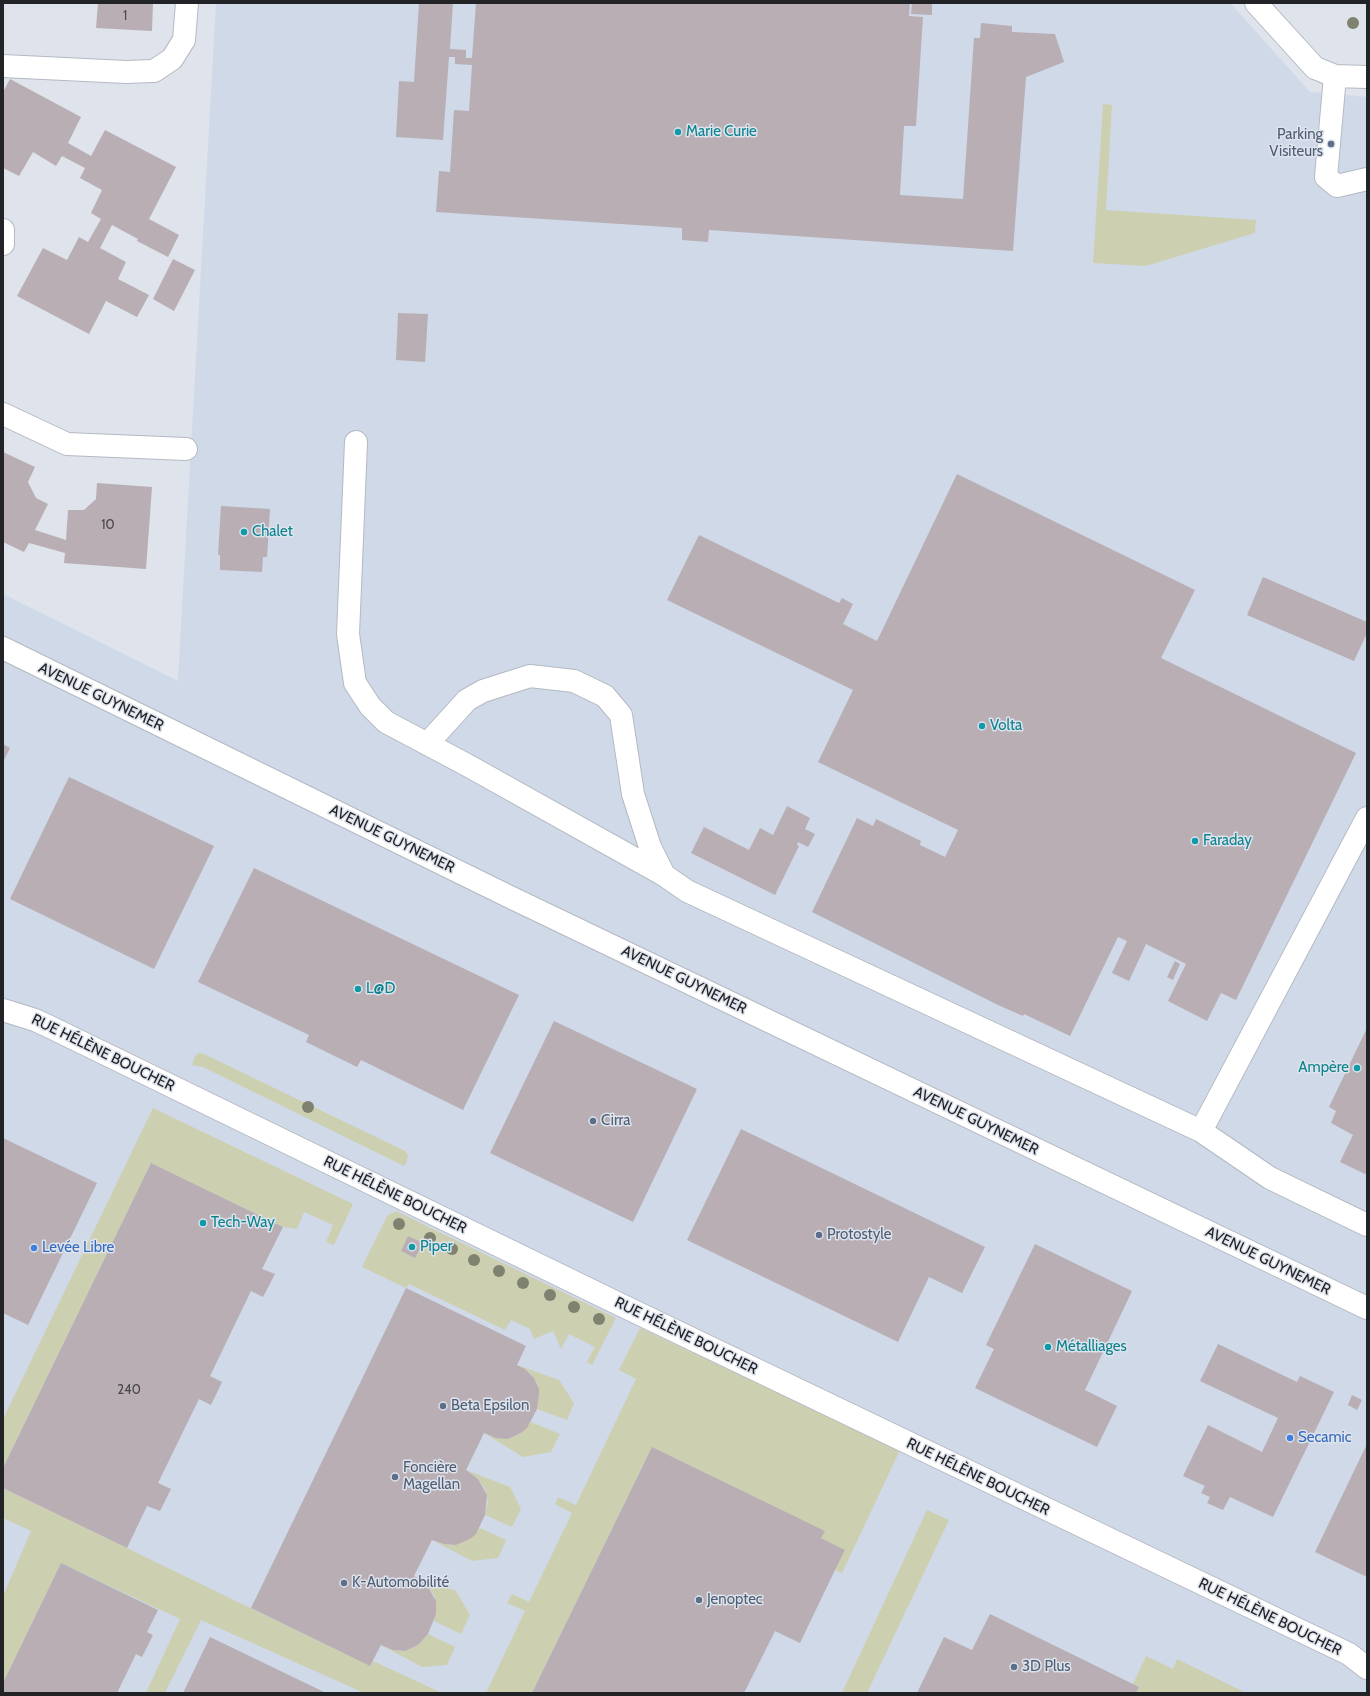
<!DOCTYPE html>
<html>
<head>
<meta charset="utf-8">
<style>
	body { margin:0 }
	#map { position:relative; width:1370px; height:1696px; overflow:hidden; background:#dee3ec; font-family:Cabin,sans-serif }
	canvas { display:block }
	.frame { position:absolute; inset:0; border:4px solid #212326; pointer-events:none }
</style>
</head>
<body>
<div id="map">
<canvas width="1370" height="1696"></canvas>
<div class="frame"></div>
</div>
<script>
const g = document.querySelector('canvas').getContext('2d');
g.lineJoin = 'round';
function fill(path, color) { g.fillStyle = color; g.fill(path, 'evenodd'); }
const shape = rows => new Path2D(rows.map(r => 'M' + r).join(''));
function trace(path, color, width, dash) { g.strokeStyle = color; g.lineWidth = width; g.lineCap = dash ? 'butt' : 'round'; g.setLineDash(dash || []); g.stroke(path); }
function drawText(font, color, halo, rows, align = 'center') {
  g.font = font + ' Cabin,sans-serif'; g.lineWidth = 3; g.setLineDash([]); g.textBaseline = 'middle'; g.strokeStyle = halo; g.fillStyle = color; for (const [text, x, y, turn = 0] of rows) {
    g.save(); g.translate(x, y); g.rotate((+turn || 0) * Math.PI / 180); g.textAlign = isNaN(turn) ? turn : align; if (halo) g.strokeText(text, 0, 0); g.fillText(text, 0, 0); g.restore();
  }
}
fill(shape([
	[216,3,1230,3,1310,92,1367,97,1367,1693,3,1693,3,594,178,681]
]), '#cfd9e8');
fill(shape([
	[1103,104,1112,105,1106,210,1256,220,1255,233,1146,266,1093,263],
	[199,1053,204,1054,405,1151,408,1155,407,1161,404,1166,203,1067,192,1065,195,1056],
	[153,1108,353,1204,334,1245,326,1242,333,1225,304,1212,297,1229,283,1227,151,1163,3,1468,3,1419],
	[396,1211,616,1318,592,1365,587,1362,595,1347,569,1334,561,1349,553,1331,534,1339,530,1329,511,1320,505,1330,409,1284,406,1288,362,1267,387,1216],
	[640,1328,900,1450,842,1573,835,1570,845,1550,821,1538,824,1531,652,1447,532,1693,486,1693,525,1611,507,1603,512,1594,529,1602,572,1513,555,1504,558,1497,576,1505,636,1379,619,1370],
	[517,1365,559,1380,574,1403,567,1420,537,1409,539,1395,537,1383,530,1373],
	[531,1422,560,1434,551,1452,523,1457,484,1433,496,1438,508,1439,521,1433],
	[466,1470,510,1487,521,1509,512,1527,485,1515,488,1501,485,1489,478,1479],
	[3,1488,370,1666,373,1661,442,1693,364,1693,201,1620,165,1693,146,1693,180,1619,61,1563,3,1683,3,1596,31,1531,3,1518],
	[927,1510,949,1520,867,1693,842,1693],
	[480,1528,506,1540,498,1558,472,1561,432,1540,444,1544,456,1545,470,1539],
	[414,1576,456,1591,470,1615,461,1634,434,1621,436,1607,434,1595,427,1585],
	[428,1634,455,1647,447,1665,422,1667,381,1645,393,1650,405,1651,418,1645],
	[1146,1656,1173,1669,1177,1659,1246,1693,1136,1693,1139,1687,1133,1684]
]), '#cdd0b0');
fill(shape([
	[98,3,153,3,152,31,96,28],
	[419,3,453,3,450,49,466,50,466,58,472,58,476,3,910,3,909,16,923,17,916,126,904,126,900,195,963,199,974,38,980,38,981,23,1012,26,1012,32,1055,34,1064,62,1026,77,1013,251,709,230,708,242,682,240,682,228,436,212,439,171,450,172,454,110,469,111,472,65,455,64,455,57,449,57,443,140,396,137,399,81,414,82],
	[912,3,932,3,932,15,911,14],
	[10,79,81,117,68,143,91,156,105,130,176,167,149,219,179,235,168,257,137,241,138,239,112,225,100,248,126,262,118,279,149,295,137,317,106,301,89,334,17,296,43,248,67,260,79,237,88,242,101,219,91,213,102,190,80,178,85,168,62,156,56,166,33,152,19,176,3,168,3,92],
	[173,259,195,270,174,311,153,299],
	[398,313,428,314,425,362,396,360],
	[3,452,35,467,28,482,36,498,48,504,35,530,66,540,68,510,84,510,96,499,97,483,152,487,146,569,64,563,65,553,29,543,24,552,3,542],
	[957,474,1195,590,1161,658,1356,753,1236,1000,1221,993,1207,1021,1168,1001,1186,964,1146,944,1129,981,1112,973,1127,941,1118,937,1070,1036,1024,1014,1023,1016,998,1005,812,912,857,818,873,826,876,819,921,841,920,845,945,857,958,830,818,762,853,690,667,600,699,535,839,603,842,598,853,604,843,624,877,641],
	[221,506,270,509,267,557,263,557,262,572,220,570,220,555,218,555],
	[1263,577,1367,622,1367,633,1354,661,1247,615],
	[3,744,10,748,3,762],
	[69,777,214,846,154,969,10,899],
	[787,806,810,818,805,829,815,834,808,847,798,842,797,845,799,846,775,895,691,853,704,827,749,850,760,828,773,835],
	[254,868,519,995,463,1110,361,1060,357,1067,306,1042,309,1035,198,982],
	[1175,961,1180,964,1173,980,1167,977],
	[554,1021,697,1089,633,1222,490,1153],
	[1367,1028,1367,1175,1340,1162,1353,1135,1331,1123,1336,1111,1329,1107],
	[741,1129,985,1247,962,1293,929,1277,898,1342,687,1240],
	[3,1138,97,1183,28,1325,3,1313],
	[151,1163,283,1227,262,1269,275,1274,263,1297,251,1291,210,1376,222,1382,211,1405,199,1399,158,1483,171,1489,160,1511,147,1506,127,1548,3,1488,3,1468],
	[408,1236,423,1243,415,1258,401,1251],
	[1035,1244,1132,1291,1085,1390,1117,1406,1097,1447,975,1388,994,1349,986,1345],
	[406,1288,526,1346,517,1365,525,1369,534,1378,539,1389,539,1395,537,1409,527,1428,521,1433,508,1439,496,1438,484,1433,466,1470,478,1479,487,1495,485,1515,476,1534,470,1539,456,1545,444,1544,432,1540,414,1576,427,1585,436,1601,436,1614,428,1634,418,1645,405,1651,393,1650,381,1645,370,1666,251,1608],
	[1218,1344,1297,1382,1300,1376,1334,1392,1273,1517,1230,1497,1223,1510,1207,1503,1210,1497,1201,1493,1205,1486,1183,1476,1208,1425,1262,1452,1278,1418,1200,1381],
	[1352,1395,1362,1400,1357,1410,1348,1405],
	[1367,1444,1367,1577,1315,1552],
	[652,1447,825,1531,821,1538,845,1550,835,1570,800,1643,775,1631,744,1693,532,1693],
	[61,1563,158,1610,147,1632,153,1635,142,1657,136,1654,117,1693,3,1693,3,1683],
	[990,1614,1139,1687,1136,1693,917,1693,944,1637,972,1650],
	[210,1637,266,1664,326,1693,183,1693]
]), '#b8aeb4');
const minor = shape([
	[1256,3,1315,68,1335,76,1367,77],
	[3,66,126,72,154,71,172,59,184,40,187,3],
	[1335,76,1326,177,1337,186,1367,179],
	[3,230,3,244],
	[3,414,67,444,186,449],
	[356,442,348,634,355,683,370,706,386,722,467,765,664,875,687,891,1201,1131,1367,818],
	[3,648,510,897,1367,1308],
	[427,744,467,700,483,691,530,676,574,681,605,696,621,715,633,794,650,847,664,875],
	[3,1010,35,1020,50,1027,619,1304,1349,1654,1367,1668],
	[1201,1131,1270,1178,1367,1225]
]);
trace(minor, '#b4b9c2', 24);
trace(minor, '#fff', 22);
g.fillStyle = '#7e826f';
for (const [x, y] of [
	[1353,23],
	[308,1107],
	[399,1224],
	[430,1238],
	[452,1249],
	[474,1260],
	[499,1271],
	[523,1283],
	[550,1295],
	[574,1307],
	[599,1319]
]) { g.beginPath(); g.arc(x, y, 6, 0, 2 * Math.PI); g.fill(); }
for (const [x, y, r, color] of [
	[678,132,4,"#0f9aa8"],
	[1331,144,4,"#5c6f8a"],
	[244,532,4,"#0f9aa8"],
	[982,726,4,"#0f9aa8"],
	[1195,841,4,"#0f9aa8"],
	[358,989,4,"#0f9aa8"],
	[1357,1068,4,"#0f9aa8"],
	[593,1121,4,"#5c6f8a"],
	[203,1223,4,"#0f9aa8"],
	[819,1235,4,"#5c6f8a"],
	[412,1247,4,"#0f9aa8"],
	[34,1248,4,"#3f7fe0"],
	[1048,1347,4,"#0f9aa8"],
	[443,1406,4,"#5c6f8a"],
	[1290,1438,4,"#3f7fe0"],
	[395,1477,4,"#5c6f8a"],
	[344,1583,4,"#5c6f8a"],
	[699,1600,4,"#5c6f8a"],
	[1014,1667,4,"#5c6f8a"]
]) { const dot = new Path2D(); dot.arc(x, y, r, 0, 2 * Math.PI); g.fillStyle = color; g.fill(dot); trace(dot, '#dee3ec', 1.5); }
drawText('13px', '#47464a', null, [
	["1",125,16],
	["10",108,525],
	["240",129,1390]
]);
drawText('15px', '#0d838f', '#dee3ec', [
	["Marie Curie",686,132],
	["Chalet",252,532],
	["Volta",990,726],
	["Faraday",1203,841],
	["L@D",366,989],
	["Ampère",1349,1068,"right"],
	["Tech-Way",211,1223],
	["Piper",420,1247],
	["Métalliages",1056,1347]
], 'left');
drawText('15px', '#4e5e75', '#dee3ec', [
	["Parking",1323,135,"right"],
	["Visiteurs",1323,152,"right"],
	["Cirra",601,1121],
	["Protostyle",827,1235],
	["Beta Epsilon",451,1406],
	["Foncière",403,1468],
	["Magellan",403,1485],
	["K-Automobilité",352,1583],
	["Jenoptec",707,1600],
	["3D Plus",1022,1667]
], 'left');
drawText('15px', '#212326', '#dee3ec', [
	["AVENUE GUYNEMER",101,697,26],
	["AVENUE GUYNEMER",392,839,26],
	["AVENUE GUYNEMER",684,980,26],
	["RUE HÉLÈNE BOUCHER",103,1053,26],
	["AVENUE GUYNEMER",976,1121,26],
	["RUE HÉLÈNE BOUCHER",395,1195,26],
	["AVENUE GUYNEMER",1268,1261,26],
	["RUE HÉLÈNE BOUCHER",686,1336,26],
	["RUE HÉLÈNE BOUCHER",978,1477,26],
	["RUE HÉLÈNE BOUCHER",1270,1617,26]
]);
drawText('15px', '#366cbe', '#dee3ec', [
	["Levée Libre",42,1248],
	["Secamic",1298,1438]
], 'left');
</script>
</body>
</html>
